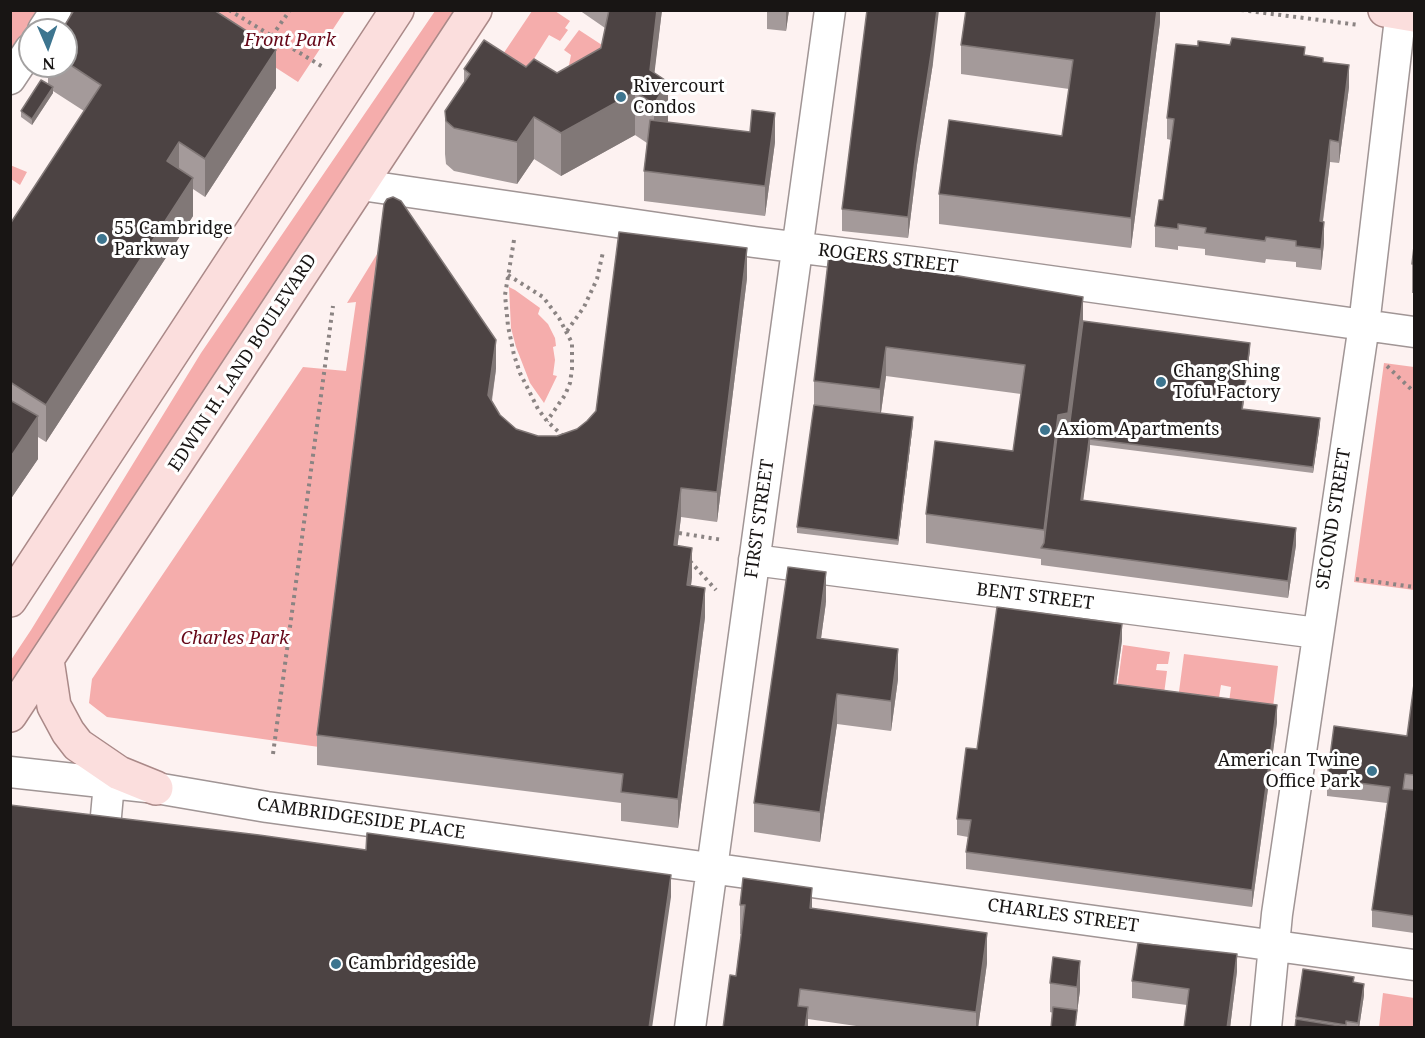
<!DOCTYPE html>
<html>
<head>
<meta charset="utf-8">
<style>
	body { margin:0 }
	#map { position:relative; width:1425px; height:1038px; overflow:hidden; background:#fdf2f1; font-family:"Noto Serif",serif }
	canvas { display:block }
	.frame { position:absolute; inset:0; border:12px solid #181514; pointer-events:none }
	.north { position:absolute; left:18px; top:18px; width:60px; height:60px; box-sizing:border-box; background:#fff; border:2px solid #a3a1a1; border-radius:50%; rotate:178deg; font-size:16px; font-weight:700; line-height:24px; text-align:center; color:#181514 }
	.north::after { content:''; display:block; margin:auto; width:21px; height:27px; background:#3d758f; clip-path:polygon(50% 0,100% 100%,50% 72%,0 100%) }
</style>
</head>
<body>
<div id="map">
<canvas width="1425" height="1038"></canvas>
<div class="frame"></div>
<div class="north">N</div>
</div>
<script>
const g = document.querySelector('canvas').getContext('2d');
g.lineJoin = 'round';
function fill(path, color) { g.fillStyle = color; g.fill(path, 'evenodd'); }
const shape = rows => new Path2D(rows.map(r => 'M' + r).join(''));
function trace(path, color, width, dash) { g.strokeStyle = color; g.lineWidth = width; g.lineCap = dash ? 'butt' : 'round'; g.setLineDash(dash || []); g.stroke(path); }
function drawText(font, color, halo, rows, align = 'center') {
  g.font = font + ' "Noto Serif",serif'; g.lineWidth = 6; g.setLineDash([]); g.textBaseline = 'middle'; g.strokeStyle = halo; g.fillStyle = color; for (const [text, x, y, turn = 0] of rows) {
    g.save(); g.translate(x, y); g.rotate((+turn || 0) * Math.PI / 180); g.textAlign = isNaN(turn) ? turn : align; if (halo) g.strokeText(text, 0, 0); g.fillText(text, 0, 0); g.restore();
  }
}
fill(shape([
	[10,11,46,11,10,64],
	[188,11,345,11,298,82],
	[435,11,456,11,11,682,11,660,31,630,201,353],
	[532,11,555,11,570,21,565,28,568,30,560,41,549,35,525,73,491,72],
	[579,30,602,45,596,92,567,75,571,55,564,50],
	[10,165,27,172,20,185,11,179],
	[382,246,319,747,107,717,89,703,92,679,303,367,346,371,356,302,347,303],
	[509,287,515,290,540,308,538,314,548,324,555,338,556,346,553,347,555,360,553,375,557,376,544,403,530,383,516,347,511,328],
	[1384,363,1414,367,1414,590,1354,582],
	[1123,645,1170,652,1168,664,1157,664,1156,670,1167,671,1164,694,1114,711],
	[1184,654,1278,666,1273,707,1228,710,1231,687,1221,685,1218,704,1178,699],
	[1383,993,1414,998,1414,1027,1379,1027]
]), '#f5adac');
const minor = shape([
	[43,30,56,10],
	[10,79,30,49],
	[361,185,754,242,921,263,1414,332],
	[754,560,1317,633],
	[10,772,156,788,267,807,1414,965],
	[104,838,109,783],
	[690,1028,830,10],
	[1266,1028,1277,914,1364,325,1401,10]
]);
const major = shape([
	[1385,10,1414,15],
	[10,600,397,10],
	[47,660,54,706,68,732,78,745,119,773,156,788],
	[10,715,475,10]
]);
trace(minor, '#a09595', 33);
trace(major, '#aa8988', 36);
trace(shape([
	[229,10,323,67],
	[1241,10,1359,25],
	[272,36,290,10],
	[514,240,505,295,508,326,514,355,520,373,538,409,547,421,565,438],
	[508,275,543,297,559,318,572,343,572,369,570,383,565,395,547,421],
	[567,331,584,307,597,279,603,252],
	[1387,366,1414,392],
	[679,533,723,540],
	[690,561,716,590],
	[1356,579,1414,587],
	[273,754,333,306]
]), '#8b8483', 4, [3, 4.5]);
trace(minor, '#fff', 30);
trace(major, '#fbdedd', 33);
fill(shape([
	[579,10,662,10,654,73,668,122,775,142,765,216,644,201,644,171,647,143,635,135,561,176,534,159,517,184,454,171,446,164,445,154,445,111,464,83,464,69,526,67,557,73,601,48,605,28],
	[767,10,789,10,786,31,767,29],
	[1160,10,1160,22,1131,248,939,224,939,194,1062,136,1069,89,961,74,961,45],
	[66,30,276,88,205,197,193,189,193,216,46,442,38,437,38,459,10,500,10,224,84,111,53,91,53,93,32,125,21,117,21,111,48,84,48,66,66,66],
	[1198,46,1305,55,1323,62,1349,87,1339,163,1330,162,1323,222,1324,243,1321,270,1296,267,1296,262,1266,259,1265,263,1205,255,1205,249,1178,246,1178,250,1155,247,1155,226,1163,200,1171,140,1167,139,1167,118],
	[933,63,917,165,908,238,842,231,842,209],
	[1414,246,1414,293,1412,293,1412,264],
	[829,254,1083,321,1250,349,1243,409,1320,424,1313,473,1090,445,1083,500,1296,545,1288,598,1041,565,1041,559,926,543,926,514,1013,451,1021,394,886,376,881,413,913,423,898,545,797,533,797,527,814,405,814,381],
	[747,278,717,522,681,517,679,533,677,546,692,577,691,586,705,617,678,828,621,821,621,803,317,765,317,735,496,369,492,401,500,415,516,429,538,436,557,436,577,429,587,421],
	[826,602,821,638,898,679,891,731,837,724,820,842,754,832,754,803],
	[1122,640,1116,684,1277,722,1252,907,966,869,966,852,968,837,957,835,957,819,977,749],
	[1414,684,1414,933,1372,927,1372,910,1387,803,1327,796,1327,779,1407,736],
	[740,905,812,908,987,963,978,1028,870,1028,808,1019,808,1028,736,976,741,934,740,934],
	[1053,957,1080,990,1075,1028,1053,1013,1050,1012,1050,983],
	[1303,969,1354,982,1364,995,1359,1028,1295,1028],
	[1237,971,1230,1028,1184,1028,1187,1005,1132,998,1132,981]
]), '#a49a9a');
fill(shape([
	[657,10,662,10,651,102,650,70],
	[786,10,789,10,786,31],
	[937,10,939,10,933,63,917,165,908,238,908,217,917,144],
	[1157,10,1160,10,1160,22,1131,248,1131,218],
	[276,50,276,88,205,197,205,159],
	[1349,65,1349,87,1339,163,1339,142],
	[668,82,668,125,654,147,654,104],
	[53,87,53,93,32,125,32,119],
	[635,92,635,135,561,176,561,133],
	[775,113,775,142,765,216,765,186],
	[534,117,534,159,517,184,517,142],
	[1330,140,1330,162,1320,243,1320,221],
	[179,142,179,180,167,161],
	[193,178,193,216,46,442,46,405],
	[1324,222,1324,243,1321,270,1321,249],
	[747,248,747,278,717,522,717,492],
	[1083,297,1083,326,1069,436,1044,549,1044,530,1058,415],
	[496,340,496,369,488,424,488,395],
	[1250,343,1250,349,1242,414,1242,409],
	[886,347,886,376,880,419,880,389],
	[38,416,38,459,10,500,10,458],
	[913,417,913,423,898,545,898,540],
	[1320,418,1320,424,1313,473,1313,467],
	[1090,433,1090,449,1081,517,1081,500],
	[681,488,681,517,674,575,674,545],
	[1296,528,1296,545,1288,598,1288,581],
	[692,548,692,577,687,615,687,585],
	[826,572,826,602,817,667,817,638],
	[705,588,705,617,678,828,678,799],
	[1122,624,1122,640,1114,700,1114,684],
	[898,649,898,679,891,731,891,701],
	[837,694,837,724,820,842,820,812],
	[1277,705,1277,722,1252,907,1252,890],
	[671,875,671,897,652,1028,649,1028],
	[812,888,812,918,810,908],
	[987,933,987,963,978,1028,976,1028,976,1012],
	[1237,954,1237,971,1230,1028,1227,1028],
	[1080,961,1080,990,1075,1028,1077,1010,1077,987],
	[1364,984,1364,995,1359,1028,1358,1028],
	[808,1007,808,1028,805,1028]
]), '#817877');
const building = shape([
	[74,10,214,10,276,50,205,159,179,142,167,161,193,178,46,405,10,382,10,224,101,85,66,62,66,30,62,30,74,10],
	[609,10,657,10,650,70,668,82,654,104,635,92,561,133,534,117,517,142,454,128,446,121,445,111,470,74,464,69,484,40,526,67,534,59,557,73,601,48,609,10],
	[867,10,937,10,933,41,917,144,908,217,842,209,867,10],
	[966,10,1157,10,1131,218,939,194,949,120,1062,136,1073,60,961,45,966,10],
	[1232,38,1305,47,1304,55,1323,58,1323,62,1349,65,1339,142,1330,140,1320,221,1324,222,1321,249,1296,246,1296,241,1266,237,1265,241,1205,233,1206,228,1178,224,1178,229,1155,226,1159,200,1163,200,1174,119,1167,118,1176,44,1198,46,1198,41,1230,45,1232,38],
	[41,80,53,87,32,119,21,111,41,80],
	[752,110,775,113,765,186,644,171,650,120,750,132,752,110],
	[393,197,401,201,496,340,488,395,500,415,516,429,538,436,557,436,577,429,587,421,596,411,619,232,747,248,717,492,681,488,679,504,674,545,692,548,687,585,705,588,678,799,621,792,623,774,317,735,384,204,387,199,393,197],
	[1414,246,1414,264,1412,264,1414,246],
	[829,254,1083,297,1068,413,1058,415,1044,530,926,514,935,441,1013,451,1025,365,886,347,880,389,814,381,829,254],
	[1083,321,1250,343,1242,409,1320,418,1313,467,1090,439,1090,433,1069,429,1083,321],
	[10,400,38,416,10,458,10,400],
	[814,405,913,417,898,540,797,527,814,405],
	[1058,428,1090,433,1081,500,1296,528,1288,581,1041,548,1044,543,1058,428],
	[788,567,826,572,817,638,898,649,891,701,837,694,820,812,754,803,788,567],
	[997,607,1122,624,1114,684,1277,705,1252,890,966,852,971,820,957,819,966,748,977,749,997,607],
	[1414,684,1414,775,1405,774,1403,789,1414,790,1414,916,1372,910,1390,787,1327,779,1334,726,1407,736,1414,684],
	[10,805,259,835,366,850,367,833,671,875,649,1028,10,1028,10,805],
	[743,878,812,888,810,908,987,933,976,1012,800,989,798,1006,808,1007,805,1028,723,1028,730,975,736,976,745,905,740,905,743,878],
	[1138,943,1237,954,1227,1028,1184,1028,1189,989,1132,981,1138,943],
	[1053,957,1080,961,1077,987,1050,983,1053,957],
	[1303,969,1354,977,1353,982,1364,984,1358,1023,1346,1021,1346,1025,1296,1017,1303,969],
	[1053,1007,1077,1010,1075,1028,1051,1028,1053,1007],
	[1296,1019,1346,1027,1346,1028,1295,1028,1296,1019]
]);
fill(building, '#4c4343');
trace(building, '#817877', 1.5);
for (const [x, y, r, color] of [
	[621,97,6,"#3d758f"],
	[102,239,6,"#3d758f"],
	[1161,382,6,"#3d758f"],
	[1045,430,6,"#3d758f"],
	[1372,771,6,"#3d758f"],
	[336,964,6,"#3d758f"]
]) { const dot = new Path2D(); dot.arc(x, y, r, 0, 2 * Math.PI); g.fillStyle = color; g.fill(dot); trace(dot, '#fff', 2); }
drawText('italic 18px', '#660718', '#fff', [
	["Front Park",290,41],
	["Charles Park",235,639]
]);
drawText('18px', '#181514', '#fff', [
	["Rivercourt",633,87],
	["Condos",633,108],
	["55 Cambridge",114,229],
	["Parkway",114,250],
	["Chang Shing",1173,372],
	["Tofu Factory",1173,393],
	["Axiom Apartments",1057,430],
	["American Twine",1360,761,"right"],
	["Office Park",1360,782,"right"],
	["Cambridgeside",348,964]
], 'left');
drawText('18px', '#181514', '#fff', [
	["ROGERS STREET",888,259,7],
	["EDWIN H. LAND BOULEVARD",243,363,-57],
	["FIRST STREET",760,519,-82],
	["SECOND STREET",1334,519,-81],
	["BENT STREET",1035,597,7],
	["CAMBRIDGESIDE PLACE",361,819,8],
	["CHARLES STREET",1063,916,8]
]);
</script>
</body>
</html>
